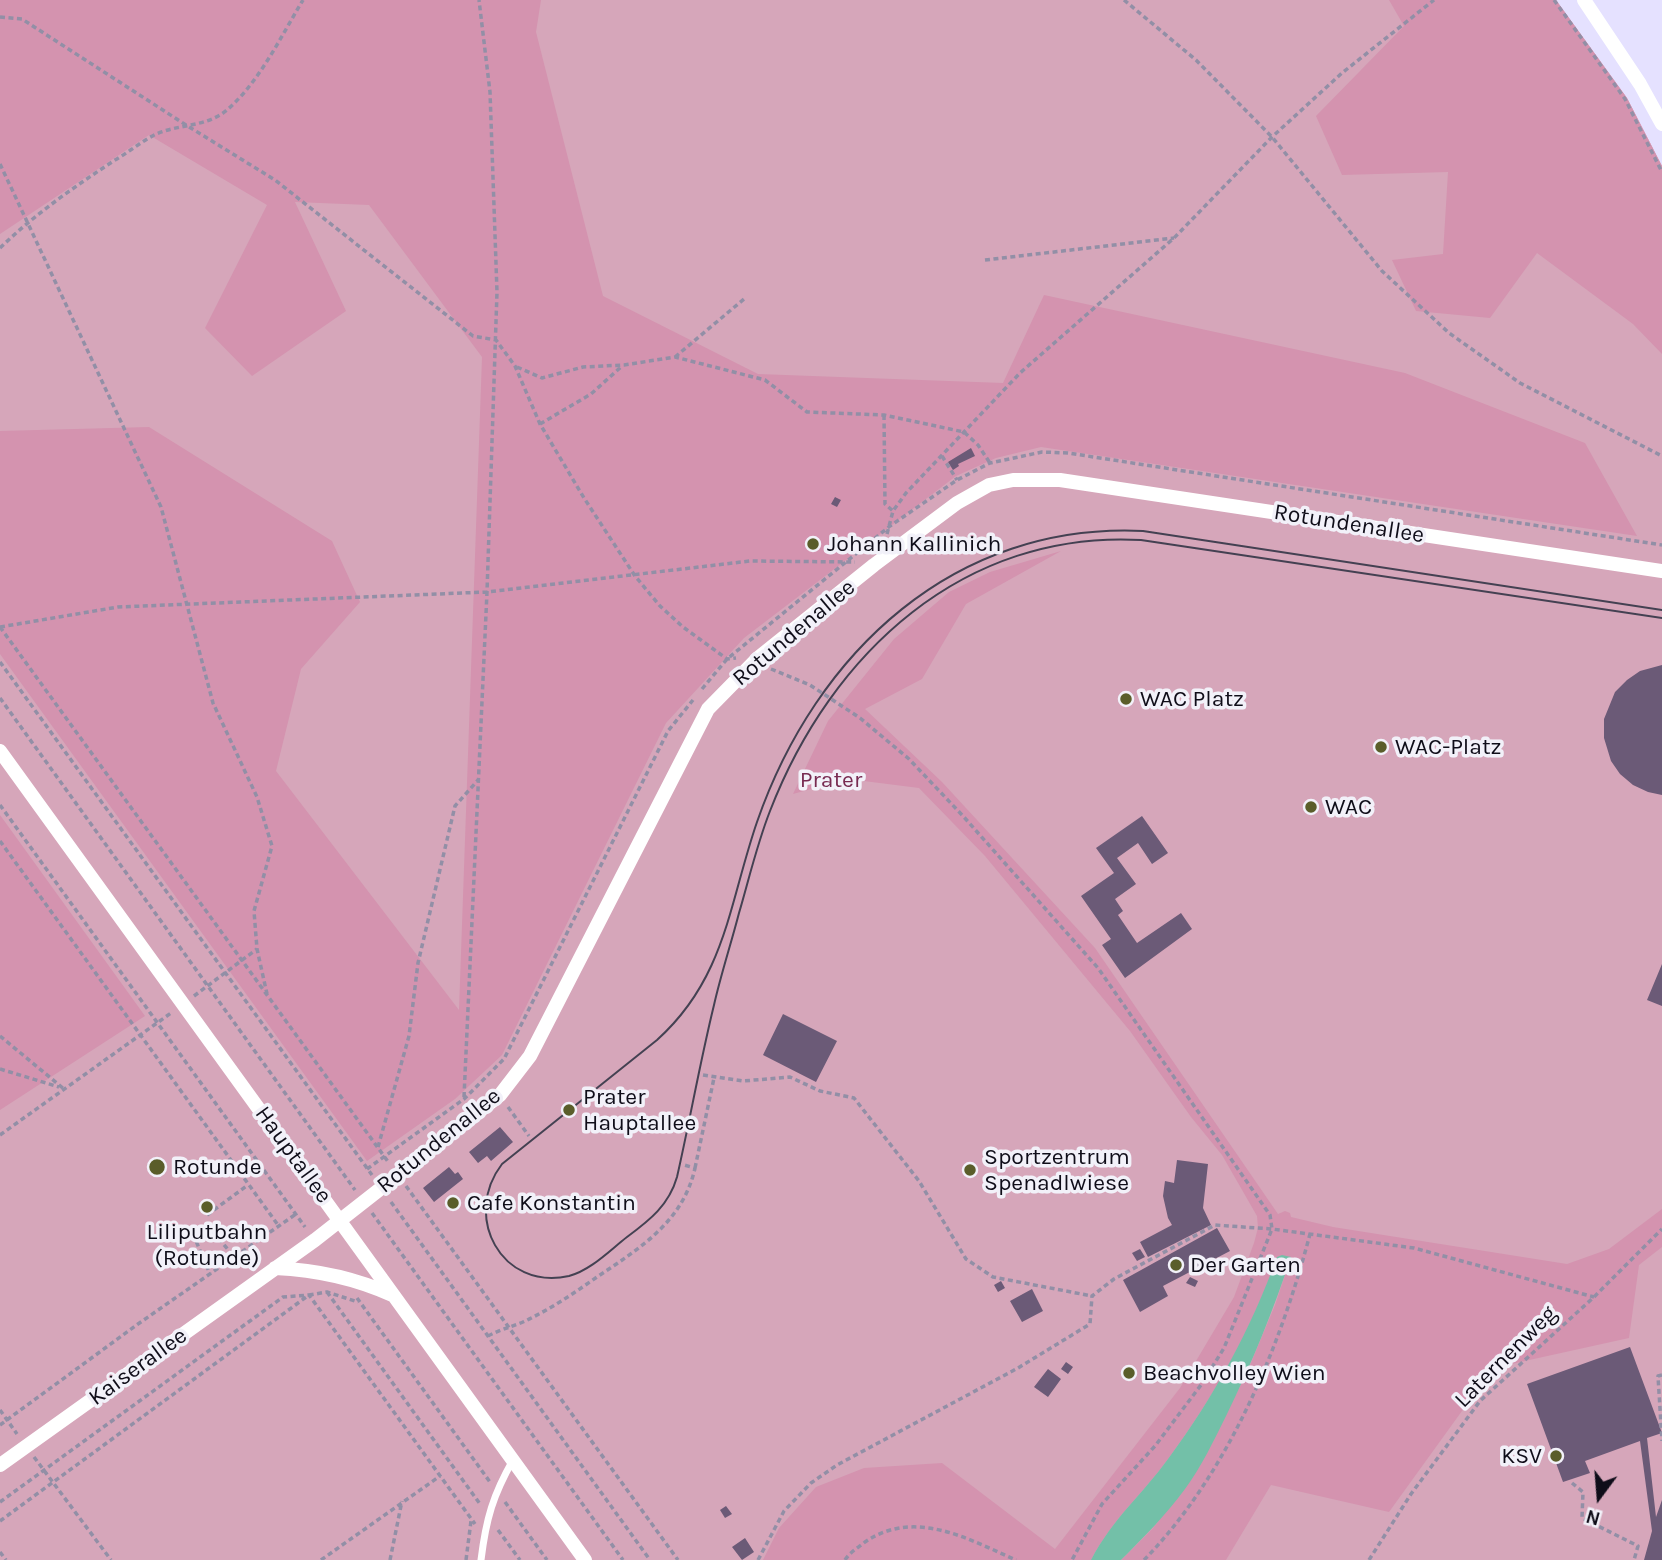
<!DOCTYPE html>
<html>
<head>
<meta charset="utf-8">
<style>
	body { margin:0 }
	#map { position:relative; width:1662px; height:1560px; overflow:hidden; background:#e5e1ff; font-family:Karla,sans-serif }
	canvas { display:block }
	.north { position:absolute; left:1564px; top:1462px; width:70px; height:70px; -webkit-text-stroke:5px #f2f1f9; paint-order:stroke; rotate:196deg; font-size:19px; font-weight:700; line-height:28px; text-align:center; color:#0f0d19 }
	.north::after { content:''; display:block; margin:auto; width:24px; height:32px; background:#0f0d19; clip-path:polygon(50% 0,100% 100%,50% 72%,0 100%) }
</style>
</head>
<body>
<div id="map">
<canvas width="1662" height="1560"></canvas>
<div class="north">N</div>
</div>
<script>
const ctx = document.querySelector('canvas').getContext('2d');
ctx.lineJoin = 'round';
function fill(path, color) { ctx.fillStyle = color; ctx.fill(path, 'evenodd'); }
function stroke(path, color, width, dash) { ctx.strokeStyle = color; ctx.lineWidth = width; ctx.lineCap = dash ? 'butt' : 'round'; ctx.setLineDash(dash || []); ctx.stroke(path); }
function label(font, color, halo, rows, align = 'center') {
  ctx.font = font + ' Karla,sans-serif'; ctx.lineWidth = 7; ctx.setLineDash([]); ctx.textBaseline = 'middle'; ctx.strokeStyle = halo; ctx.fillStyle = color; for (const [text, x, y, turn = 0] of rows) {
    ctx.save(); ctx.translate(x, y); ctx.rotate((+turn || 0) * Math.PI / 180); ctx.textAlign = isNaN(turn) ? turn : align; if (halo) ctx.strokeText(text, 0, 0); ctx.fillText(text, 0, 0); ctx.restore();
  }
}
fill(new Path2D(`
	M 0,0 L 1556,0 L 1627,98 L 1662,166 L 1662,1560 L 0,1560 Z`), '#d6a6ba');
fill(new Path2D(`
	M 0,0 L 541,0 L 536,32 L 603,296 L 758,374 L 1003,383 L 1044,295 L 1405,373 L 1585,443 L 1637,536 L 1041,447 L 996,458 L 956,476 L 744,638 L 666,723 L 502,1055 L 455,1099 L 367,1161 L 0,654 L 0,431 L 149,427 L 332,541 L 360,602 L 301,669 L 276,771 L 459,1010 L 482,357 L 369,205 L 295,202 L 346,311 L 252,376 L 205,328 L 267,205 L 149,135 L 0,234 Z
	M 1389,0 L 1556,0 L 1627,98 L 1662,166 L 1662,354 L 1633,324 L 1537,253 L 1490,318 L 1416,311 L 1392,260 L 1443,254 L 1448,172 L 1342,175 L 1316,116 L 1404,26 Z
	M 1061,551 L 966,604 L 922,679 L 865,709 L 942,782 L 1095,948 L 1278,1214 L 1285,1211 L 1290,1213 L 1291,1217 L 1333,1227 L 1567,1264 L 1609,1249 L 1662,1209 L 1662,1247 L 1639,1265 L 1629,1338 L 1493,1368 L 1389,1512 L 1271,1485 L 1226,1560 L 1121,1560 L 1153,1528 L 1186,1487 L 1245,1377 L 1275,1305 L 1291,1257 L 1277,1258 C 1251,1330 1214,1397 1168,1459 C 1142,1495 1113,1518 1091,1560 L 763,1560 L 779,1528 L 816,1487 L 864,1468 L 942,1463 L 1055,1549 L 1180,1388 L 1234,1297 L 1254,1243 L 1258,1228 L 1257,1216 L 1222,1155 L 1191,1117 L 1130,1031 L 985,856 L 919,788 L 848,779 L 793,794 L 828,721 L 894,639 L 949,592 L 990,572 Z
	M 0,815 L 145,1016 L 0,1110 Z`), '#d493af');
fill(new Path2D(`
	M 1282,1255 L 1291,1257 C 1273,1311 1252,1363 1227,1414 C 1214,1440 1202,1466 1185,1489 C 1166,1515 1144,1537 1121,1560 L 1091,1560 C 1113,1518 1142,1495 1168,1459 C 1214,1397 1251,1329 1277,1257 Z`), '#73c0a8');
fill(new Path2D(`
	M 971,448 L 975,456 L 958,464 L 959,466 L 953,470 L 948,462 Z
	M 835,497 L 841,500 L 837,507 L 831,504 Z
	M 1662,665 L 1662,795 L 1648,792 L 1633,785 L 1620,774 L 1611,761 L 1604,738 L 1604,719 L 1615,692 L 1627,680 L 1640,671 Z
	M 1142,816 L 1168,853 L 1152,864 L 1138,843 L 1117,858 L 1136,884 L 1115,899 L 1123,911 L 1118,915 L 1137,943 L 1181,913 L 1192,929 L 1125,978 L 1102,945 L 1111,939 L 1081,896 L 1114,873 L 1096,848 Z
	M 1662,964 L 1662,1006 L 1647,1000 Z
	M 783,1014 L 837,1041 L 816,1082 L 763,1055 Z
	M 500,1127 L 513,1142 L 491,1161 L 487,1156 L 478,1163 L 469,1152 Z
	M 1177,1160 L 1208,1164 L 1203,1208 L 1211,1225 L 1148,1257 L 1140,1242 L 1172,1225 L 1168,1218 L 1163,1196 L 1165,1181 L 1174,1183 Z
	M 449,1167 L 455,1174 L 458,1172 L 463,1179 L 434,1202 L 423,1188 Z
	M 208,1202 L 212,1208 L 205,1213 L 201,1207 Z
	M 1217,1228 L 1230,1251 L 1163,1286 L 1168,1296 L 1140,1312 L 1123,1280 Z
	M 1140,1249 L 1145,1257 L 1137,1261 L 1132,1253 Z
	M 1190,1277 L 1198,1281 L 1195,1287 L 1186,1283 Z
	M 1001,1281 L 1005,1288 L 998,1292 L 994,1285 Z
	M 1032,1289 L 1043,1311 L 1022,1322 L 1010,1301 Z
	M 1630,1347 L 1662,1433 L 1647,1438 L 1656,1517 L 1662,1500 L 1662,1560 L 1644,1560 L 1652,1531 L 1640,1441 L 1585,1461 L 1590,1473 L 1563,1482 L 1527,1384 Z
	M 1066,1362 L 1073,1367 L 1068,1374 L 1061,1369 Z
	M 1048,1369 L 1061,1379 L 1048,1397 L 1034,1387 Z
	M 726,1506 L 732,1514 L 725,1518 L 720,1510 Z
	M 745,1538 L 754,1552 L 742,1560 L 732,1547 Z`), '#6b5a77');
stroke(new Path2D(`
	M 1124,0 L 1196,60 L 1272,137 L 1382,271 L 1449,333 L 1520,383 L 1662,456
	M 1554,0 L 1625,99 L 1662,172
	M 0,17 L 22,19 L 186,125 L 275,180 L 473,336 L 496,340 L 515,366 L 540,424 L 584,498 L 635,576 L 660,606 L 683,627 L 727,659 L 736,658
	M 0,164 L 161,507 L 213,703 L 257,797 L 272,846 L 254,911 L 257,949 L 267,994
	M 0,248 C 35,214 74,187 115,160 C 129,152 142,141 156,134 C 179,124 207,127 227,110 C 260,81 280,38 303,0
	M 985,260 L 1174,238
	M 675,357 L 744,299
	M 517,367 L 542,378 L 583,367 L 624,365 L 675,357 L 765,380 L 807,412 L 884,415 L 964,432 L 978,445 L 990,463
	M 884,415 L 885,504 L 893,511
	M 540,424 L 591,394 L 622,366
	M 942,456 L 957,480
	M 887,534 L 893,511 L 906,493 L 1020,373 L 1174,238 L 1272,137 L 1342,73 L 1434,0
	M 0,627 L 118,607 L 487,592 L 750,561 L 855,562
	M 0,627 L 389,1163
	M 0,662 L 372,1175
	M 771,669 L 810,685 L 860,718 L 909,759 L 963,816 L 1098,968 L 1270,1215 L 1272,1229 L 1224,1348 L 1201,1385 L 1155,1446 L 1102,1504 L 1072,1560
	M 702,689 L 727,659 L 890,526 L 957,480 L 990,463 L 1042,452 L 1068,453 L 1662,545
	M 0,698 L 355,1190
	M 0,805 L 305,1227
	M 0,841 L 278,1225
	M 194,996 L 257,949
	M 0,1036 L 64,1089
	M 0,1069 L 59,1087
	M 703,1075 L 743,1081 L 790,1077 L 820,1091 L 854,1098 L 919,1181 L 966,1259 L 993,1277 L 1092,1296
	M 464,1097 L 487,592 L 497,292 L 490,92 L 479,0
	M 508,1107 L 529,1136
	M 0,1135 L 171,1013
	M 378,1147 L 409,1036 L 418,963 L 455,806 L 479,779
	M 695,1168 L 714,1078
	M 367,1169 L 464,1099 L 504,1059 L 668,731 L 693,700
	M 406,1186 L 678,1560
	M 391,1202 L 650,1560
	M 372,1213 L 623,1560
	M 207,1215 L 248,1185
	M 208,1225 L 234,1257
	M 193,1234 L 210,1274
	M 195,1239 L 211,1230
	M 327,1292 L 480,1504
	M 357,1298 L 490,1482
	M 488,1336 C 499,1330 511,1327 523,1322 C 549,1310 573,1294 597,1277 C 640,1248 683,1222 695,1168 L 684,1165
	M 1662,1375 L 1658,1376 L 1662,1441
	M 0,1410 L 17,1434
	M 0,1425 L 138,1324 L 296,1214
	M 34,1457 L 111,1560
	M 1572,1483 L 1583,1492 L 1582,1518 L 1638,1546 L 1634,1560
	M 0,1502 L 283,1297 L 309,1295 L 475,1524
	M 505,1502 L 547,1560
	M 0,1521 L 309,1295 L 327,1292 L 358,1302
	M 498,1530 L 520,1560
	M 0,1552 L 6,1560
	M 321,1560 L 440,1476
	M 390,1560 L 402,1501
	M 466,1560 L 471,1521
	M 758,1560 L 784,1511 L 811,1483 L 837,1465 L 1018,1368 L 1090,1324 L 1092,1296 L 1114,1279 L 1215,1225 L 1272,1229 L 1414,1248 L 1594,1297
	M 845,1560 C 850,1552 858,1548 865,1542 C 915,1508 968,1539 1016,1560
	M 1144,1560 C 1228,1474 1280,1348 1310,1234
	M 1369,1560 L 1411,1494 L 1480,1401 L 1594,1297 L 1662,1229`), '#928fa6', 3.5, [5, 3.5]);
stroke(new Path2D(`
	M 481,1560 C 486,1519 493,1495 513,1460`), '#fff', 7);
stroke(new Path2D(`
	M 1584,0 L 1640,84 L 1662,124
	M 0,751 L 585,1560
	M 275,1268 C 316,1270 355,1278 392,1295
	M 0,1465 L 315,1240 L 500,1095 L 530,1056 L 708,709 L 758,658 L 874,565 L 957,503 L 989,485 L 1013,480 L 1060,480 L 1662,571`), '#fff', 14);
stroke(new Path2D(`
	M 1662,610 L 1143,531 C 955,522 816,652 757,822 C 729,903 726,978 657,1040 L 502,1164 C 462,1216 501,1291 569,1276 C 591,1270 609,1251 627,1237 C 650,1220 669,1205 677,1177 C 690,1120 700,1062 714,1005 C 721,974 731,944 739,913 C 749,879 757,844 770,811 C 831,653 964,530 1141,540 L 1662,618`), '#444152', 2);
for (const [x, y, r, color] of [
	[813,544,7,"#5a5d2a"],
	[1126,699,7,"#5a5d2a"],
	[1381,747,7,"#5a5d2a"],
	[1311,807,7,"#5a5d2a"],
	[569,1110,7,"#5a5d2a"],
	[157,1167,9,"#5a5d2a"],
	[970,1170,7,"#5a5d2a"],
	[453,1203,7,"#5a5d2a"],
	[207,1207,7,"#5a5d2a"],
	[1176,1265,7,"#5a5d2a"],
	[1129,1373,7,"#5a5d2a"],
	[1556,1456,7,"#5a5d2a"]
]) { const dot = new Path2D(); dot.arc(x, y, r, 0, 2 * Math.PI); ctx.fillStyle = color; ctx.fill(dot); stroke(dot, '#f2f1f9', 2.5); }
label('23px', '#0f0d19', '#f2f1f9', [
	["Rotundenallee",1349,524,9],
	["Rotundenallee",794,633,-40],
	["Rotundenallee",439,1141,-39],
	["Hauptallee",293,1155,54],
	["Laternenweg",1506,1357,-45],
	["Kaiserallee",138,1367,-36]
]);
label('23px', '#0f0d19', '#f2f1f9', [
	["Johann Kallinich",827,544],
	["WAC Platz",1140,699],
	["WAC-Platz",1395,747],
	["WAC",1325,807],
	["Prater",583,1097],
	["Hauptallee",583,1123],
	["Sportzentrum",984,1157],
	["Spenadlwiese",984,1183],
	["Rotunde",173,1167],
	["Cafe Konstantin",467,1203],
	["Liliputbahn",207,1232,"center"],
	["(Rotunde)",207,1258,"center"],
	["Der Garten",1190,1265],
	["Beachvolley Wien",1143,1373],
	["KSV",1542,1456,"right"]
], 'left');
label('23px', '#782b52', '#f2f1f9', [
	["Prater",831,780]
]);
</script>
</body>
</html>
